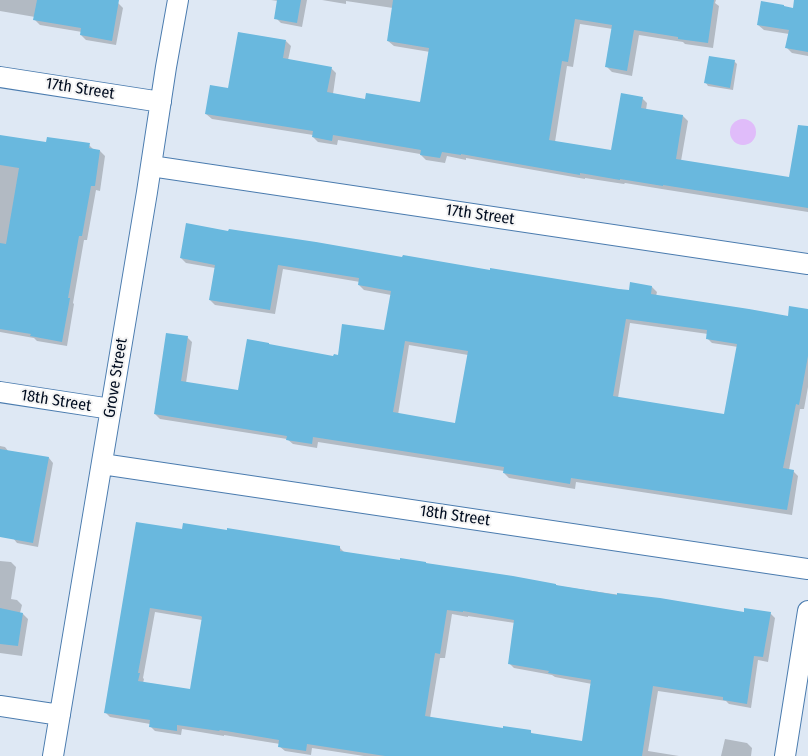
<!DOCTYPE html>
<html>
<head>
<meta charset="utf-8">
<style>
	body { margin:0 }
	canvas { display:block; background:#dee8f4 }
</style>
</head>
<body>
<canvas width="808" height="756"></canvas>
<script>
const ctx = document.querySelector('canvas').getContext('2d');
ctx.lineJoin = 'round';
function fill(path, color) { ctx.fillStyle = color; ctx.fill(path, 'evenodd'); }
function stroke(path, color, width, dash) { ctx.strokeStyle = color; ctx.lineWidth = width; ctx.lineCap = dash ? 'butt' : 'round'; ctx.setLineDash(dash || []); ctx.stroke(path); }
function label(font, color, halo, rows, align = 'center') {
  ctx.font = font + ' "Fira Sans Condensed",sans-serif'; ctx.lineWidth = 4; ctx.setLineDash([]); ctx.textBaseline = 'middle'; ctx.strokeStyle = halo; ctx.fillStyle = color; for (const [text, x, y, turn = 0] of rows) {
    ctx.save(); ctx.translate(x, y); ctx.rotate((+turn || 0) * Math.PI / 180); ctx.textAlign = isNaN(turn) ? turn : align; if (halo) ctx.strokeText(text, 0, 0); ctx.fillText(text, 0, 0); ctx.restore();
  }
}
fill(new Path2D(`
	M730 132a13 13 0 1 1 26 0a13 13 0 1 1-26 0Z`), '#e0bcfa');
fill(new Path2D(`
	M 0,0 L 115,0 L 123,8 L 116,45 L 86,40 L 81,35 L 82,32 L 40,25 L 35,20 L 35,17 L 0,11 Z
	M 271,0 L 307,0 L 302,27 L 281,23 L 276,18 L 278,1 Z
	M 322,0 L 716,0 L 715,3 L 719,6 L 713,48 L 685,44 L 683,42 L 639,35 L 632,76 L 612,72 L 607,67 L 613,29 L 580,24 L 573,67 L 567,66 L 555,142 L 612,152 L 642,98 L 647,103 L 646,110 L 683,116 L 688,121 L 681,161 L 790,179 L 808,128 L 808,212 L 668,190 L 625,183 L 624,184 L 585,178 L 585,179 L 466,158 L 466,160 L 447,156 L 445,163 L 426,160 L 420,154 L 338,140 L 337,145 L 318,142 L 313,137 L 313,135 L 212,119 L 206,114 L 229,89 L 286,41 L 291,46 L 288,60 L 331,68 L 336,73 L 333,94 L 366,100 L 421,104 L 430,52 L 394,46 L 388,41 L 393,8 L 346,1 L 346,4 Z
	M 808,11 L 808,56 L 792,53 L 787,48 L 789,34 L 764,30 L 758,25 Z
	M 734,61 L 737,64 L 733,90 L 708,86 L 706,83 Z
	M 0,136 L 47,143 L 89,145 L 94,150 L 100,151 L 105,156 L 100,191 L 96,190 L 87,240 L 84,240 L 73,303 L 74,304 L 67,346 L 37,341 L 34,338 L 0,332 Z
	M 181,258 L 403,258 L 630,291 L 652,287 L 657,292 L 656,296 L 789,318 L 808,311 L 808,387 L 804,409 L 800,409 L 789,470 L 793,471 L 798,476 L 792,515 L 576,482 L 575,489 L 509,478 L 504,473 L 504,471 L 318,442 L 317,448 L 293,444 L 287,439 L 160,419 L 155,414 L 187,337 L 192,342 L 186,383 L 239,392 L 334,357 L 385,331 L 391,295 L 364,290 L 359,285 L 360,282 L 283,269 L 275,314 L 215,305 L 210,300 L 215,268 L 186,263 ZM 630,323 L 708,334 L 707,338 L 712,343 L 738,347 L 726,416 L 618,398 ZM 409,345 L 468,355 L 456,424 L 398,415 Z
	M 0,446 L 5,447 L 9,452 L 49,458 L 53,463 L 38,547 L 17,543 L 13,538 L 0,488 Z
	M 183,531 L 340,548 L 345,553 L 556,585 L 558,586 L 745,613 L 770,613 L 775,618 L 768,662 L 758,660 L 751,708 L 729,704 L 726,701 L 658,691 L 648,751 L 679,756 L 364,756 L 312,748 L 311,755 L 285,751 L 279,746 L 280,744 L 224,735 L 224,736 L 182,729 L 181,735 L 155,731 L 150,726 L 150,724 L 110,717 L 105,712 ZM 155,612 L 202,620 L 191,691 L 143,683 L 144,679 L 143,678 ZM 452,614 L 468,617 L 468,616 L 515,623 L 509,663 L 514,668 L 552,675 L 555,677 L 592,684 L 583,743 L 533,734 L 530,732 L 504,730 L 430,718 L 440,658 L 445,658 Z
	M 0,561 L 11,562 L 16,567 L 11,599 L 17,600 L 22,605 L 20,613 L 23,614 L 28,619 L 22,656 L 0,653 Z
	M 725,739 L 747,743 L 752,748 L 751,756 L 721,756 Z`), '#0003');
fill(new Path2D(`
	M 37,0 L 119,0 L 112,41 L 80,35 L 81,28 L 33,20 Z
	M 277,0 L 301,0 L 297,23 L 274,19 Z
	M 393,0 L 714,0 L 708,43 L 678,39 L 678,37 L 634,30 L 627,71 L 605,67 L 612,25 L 575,19 L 568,62 L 562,61 L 549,140 L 611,150 L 621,93 L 643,97 L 641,108 L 683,115 L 676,159 L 789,177 L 798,125 L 808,126 L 808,208 L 663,185 L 663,186 L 620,179 L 620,180 L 580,173 L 580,175 L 461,154 L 461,155 L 442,152 L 440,158 L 420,155 L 421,150 L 333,135 L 332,141 L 312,137 L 313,131 L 205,114 L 210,85 L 228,88 L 238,32 L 286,40 L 283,58 L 332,67 L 327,92 L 365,99 L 366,93 L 420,102 L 429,48 L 387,41 Z
	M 794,0 L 808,0 L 808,52 L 785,48 L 789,30 L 757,25 L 761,1 L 784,5 L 784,6 L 793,8 Z
	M 709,56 L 735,60 L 730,88 L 704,83 Z
	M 0,135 L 46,142 L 47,137 L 90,143 L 89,148 L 100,150 L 95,186 L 91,186 L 82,236 L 79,236 L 68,298 L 70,298 L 62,342 L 30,336 L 31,334 L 0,329 L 0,243 L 6,244 L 19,168 L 0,165 Z
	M 186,223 L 228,231 L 229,229 L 316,242 L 402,257 L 403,255 L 490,270 L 490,268 L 619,289 L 629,290 L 630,282 L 652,286 L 651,294 L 749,309 L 788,316 L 789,306 L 808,309 L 808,356 L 799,405 L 796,404 L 783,468 L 794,470 L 787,510 L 571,478 L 570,484 L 503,473 L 504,467 L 313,437 L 312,444 L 286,440 L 287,436 L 154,414 L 166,333 L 188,336 L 181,381 L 238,390 L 247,339 L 269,343 L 269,344 L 333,356 L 334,354 L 338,355 L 342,324 L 384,330 L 391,291 L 358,285 L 359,278 L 278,265 L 270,310 L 209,300 L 215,265 L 180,258 ZM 626,319 L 707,330 L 706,339 L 737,344 L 724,414 L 613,396 ZM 405,341 L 468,351 L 455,423 L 393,412 Z
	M 0,449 L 49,457 L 33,543 L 0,537 Z
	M 136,522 L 182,529 L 183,523 L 227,530 L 227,528 L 340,546 L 340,551 L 400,560 L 400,558 L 426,562 L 426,563 L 513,576 L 556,584 L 556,585 L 617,595 L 617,593 L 660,598 L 744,612 L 744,608 L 771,612 L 763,657 L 754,656 L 747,704 L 723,700 L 723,697 L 653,686 L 642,756 L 385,756 L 307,744 L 306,751 L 278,747 L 279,740 L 220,730 L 219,731 L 177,725 L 177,731 L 149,727 L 150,720 L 104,713 ZM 150,608 L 201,616 L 202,617 L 190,689 L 138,681 L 140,673 L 138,673 ZM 447,610 L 463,612 L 463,611 L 514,620 L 508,664 L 549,671 L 548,673 L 591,680 L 582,741 L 531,733 L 531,730 L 503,726 L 503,728 L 425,716 L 435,653 L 440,654 Z
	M 0,608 L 23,613 L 18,646 L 0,644 Z`), '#69b8de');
const minor = new Path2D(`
	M 0,77 L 161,102
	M 151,166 L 808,264
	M 0,392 L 111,409
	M 102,464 L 808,569
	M 0,706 L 60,715
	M 53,756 L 147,192 L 166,67 L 178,0
	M 785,756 L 808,611`);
stroke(minor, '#4b7caf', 22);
stroke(minor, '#fff', 20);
label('16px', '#000c1f', '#f4f4f4', [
	["17th Street",80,89,9],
	["17th Street",480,215,8],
	["Grove Street",116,378,-81],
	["18th Street",56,401,9],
	["18th Street",455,516,8]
]);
</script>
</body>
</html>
